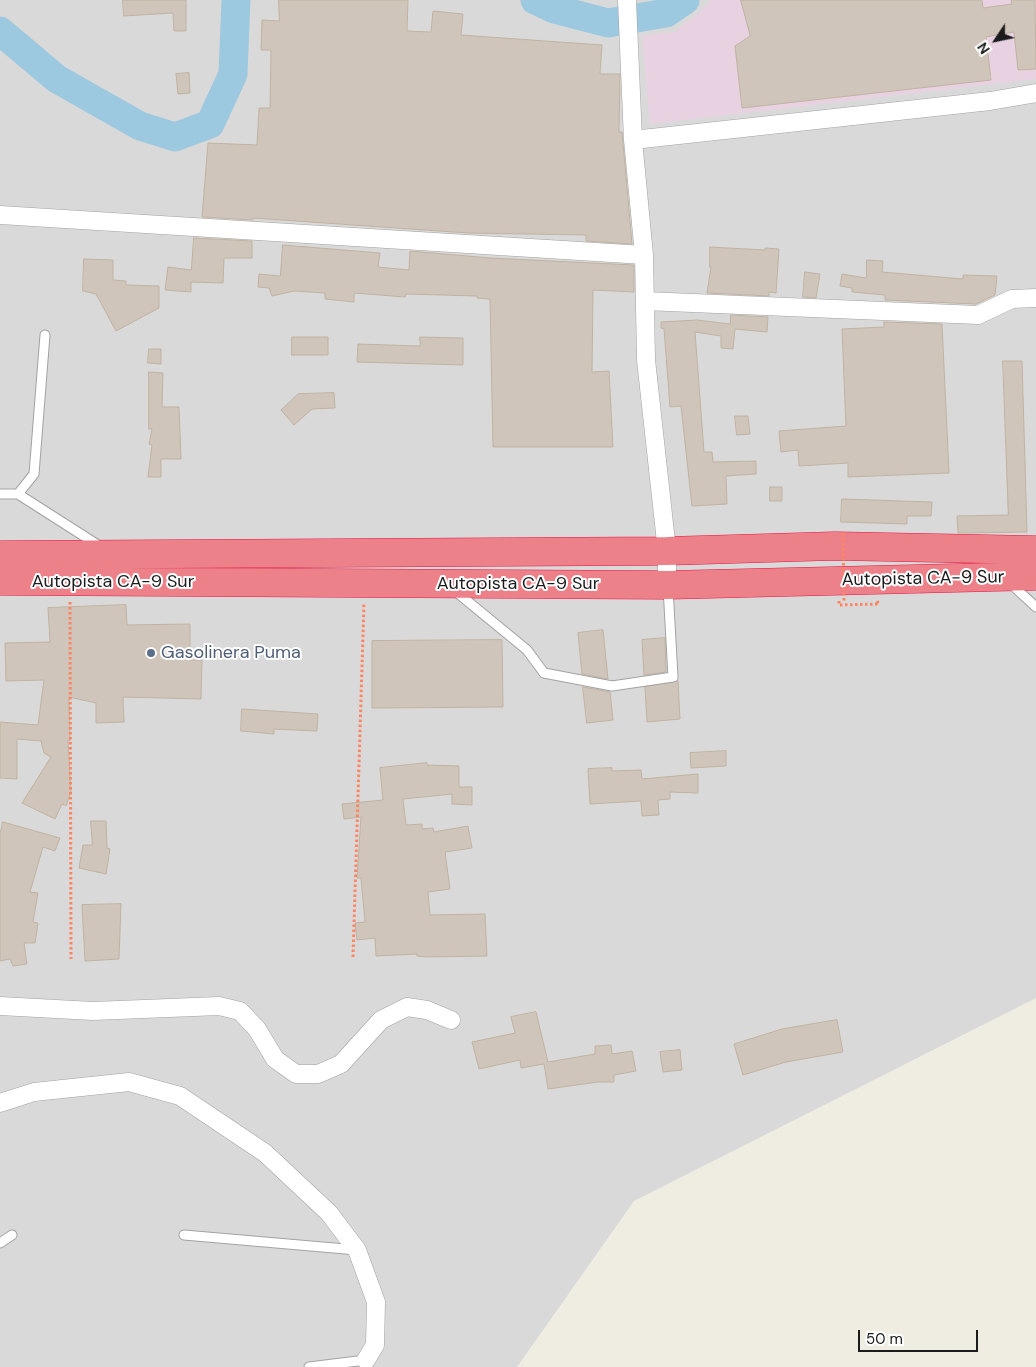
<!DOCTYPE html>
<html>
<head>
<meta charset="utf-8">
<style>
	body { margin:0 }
	#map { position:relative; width:1036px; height:1367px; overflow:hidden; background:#efece1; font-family:"DM Sans",sans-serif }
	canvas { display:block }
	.north { position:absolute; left:971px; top:15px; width:50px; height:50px; -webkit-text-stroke:4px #fff; paint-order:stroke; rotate:236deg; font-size:14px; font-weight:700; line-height:20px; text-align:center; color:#1c1c1c }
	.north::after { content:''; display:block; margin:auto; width:18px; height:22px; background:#1c1c1c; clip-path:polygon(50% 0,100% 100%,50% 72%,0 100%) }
	.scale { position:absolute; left:858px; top:1330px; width:120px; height:22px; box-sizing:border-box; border:2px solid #1c1c1c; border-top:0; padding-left:6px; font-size:15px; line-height:18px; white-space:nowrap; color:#1c1c1c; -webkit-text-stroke:4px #fff; paint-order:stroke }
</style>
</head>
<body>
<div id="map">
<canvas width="1036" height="1367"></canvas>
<div class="north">N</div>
<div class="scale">50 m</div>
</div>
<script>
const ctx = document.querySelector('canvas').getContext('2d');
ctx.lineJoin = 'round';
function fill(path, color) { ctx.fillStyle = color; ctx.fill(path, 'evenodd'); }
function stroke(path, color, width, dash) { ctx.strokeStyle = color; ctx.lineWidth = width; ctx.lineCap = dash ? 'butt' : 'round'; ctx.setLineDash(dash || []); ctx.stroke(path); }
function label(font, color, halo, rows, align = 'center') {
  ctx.font = font + ' "DM Sans",sans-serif'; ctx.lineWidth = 4; ctx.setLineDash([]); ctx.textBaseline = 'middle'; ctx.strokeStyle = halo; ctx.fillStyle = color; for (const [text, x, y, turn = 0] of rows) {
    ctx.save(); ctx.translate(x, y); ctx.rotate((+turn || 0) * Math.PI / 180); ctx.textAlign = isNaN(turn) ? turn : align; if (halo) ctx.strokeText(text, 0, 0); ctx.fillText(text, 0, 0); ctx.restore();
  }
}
fill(new Path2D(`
	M 0,0 L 1036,0 L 1036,998 L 634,1201 L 517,1367 L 0,1367 Z`), '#dad9d9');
fill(new Path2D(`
	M 711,0 L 1036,0 L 1036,79 L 650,124 L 642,36 L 674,32 L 698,14 Z`), '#e8d2e2');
stroke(new Path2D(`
	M 535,0 L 554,9 L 608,23 L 666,13 L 685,0
	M 0,31 L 57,79 L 140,126 L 175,137 L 210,124 L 233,74 L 236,0`), '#9dc9e0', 29);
const building = new Path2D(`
	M 123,0 L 186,0 L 186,31 L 174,31 L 173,13 L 124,16 Z
	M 279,0 L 408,0 L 407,31 L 431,32 L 433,11 L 463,14 L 461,35 L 602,45 L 600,74 L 620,74 L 619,132 L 622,132 L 632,244 L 586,241 L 586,235 L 468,233 L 253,218 L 253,220 L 202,217 L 208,143 L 257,145 L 259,108 L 270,108 L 271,50 L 261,50 L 262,20 L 279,21 Z
	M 741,0 L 982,0 L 983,8 L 1012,4 L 1011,0 L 1035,0 L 1036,69 L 1018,70 L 1014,32 L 986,37 L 991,80 L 742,108 L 735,46 L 750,36 Z
	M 189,73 L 190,93 L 178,94 L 176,74 Z
	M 194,238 L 252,241 L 252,258 L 224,258 L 223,283 L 191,282 L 191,292 L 165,290 L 168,267 L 191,270 Z
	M 283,245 L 380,253 L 378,267 L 409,270 L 410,251 L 490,258 L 634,265 L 634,292 L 593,290 L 592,372 L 609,371 L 613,447 L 493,447 L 490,299 L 477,298 L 477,296 L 406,294 L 405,297 L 354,293 L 354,302 L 325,299 L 325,293 L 294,291 L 272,296 L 269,288 L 258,287 L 259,274 L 280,276 Z
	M 710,247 L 765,250 L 765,248 L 779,249 L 776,293 L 769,292 L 769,296 L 707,293 L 711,267 L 710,267 Z
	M 84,259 L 113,260 L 113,280 L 126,281 L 126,285 L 159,286 L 159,308 L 116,331 L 96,294 L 83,291 Z
	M 867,260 L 883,261 L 882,272 L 963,279 L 963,275 L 997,276 L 995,295 L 976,304 L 885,300 L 885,295 L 852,292 L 852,288 L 840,286 L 842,274 L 866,278 Z
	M 805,272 L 820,274 L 816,298 L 803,297 Z
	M 731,315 L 768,317 L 767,332 L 735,329 L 733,349 L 721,348 L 721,336 L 695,332 L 704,452 L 712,452 L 713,462 L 756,461 L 756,474 L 726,476 L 727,504 L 692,506 L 681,406 L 670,407 L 664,329 L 661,328 L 661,322 L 697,320 L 730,324 Z
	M 884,322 L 942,324 L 949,473 L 848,477 L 848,463 L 799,466 L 798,450 L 781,452 L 779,431 L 846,426 L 842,329 L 884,327 Z
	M 292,337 L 328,337 L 328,355 L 292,355 Z
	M 420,337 L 463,338 L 463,365 L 357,362 L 358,344 L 420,346 Z
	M 149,349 L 161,349 L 161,364 L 148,363 Z
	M 1003,361 L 1022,361 L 1027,532 L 958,533 L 957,516 L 1008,515 Z
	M 149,372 L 163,373 L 162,407 L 179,407 L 181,459 L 161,459 L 161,477 L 148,477 L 152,445 L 149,444 L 152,429 L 149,429 Z
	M 334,393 L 335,408 L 312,409 L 294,425 L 281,410 L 298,394 Z
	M 735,416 L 748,416 L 750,434 L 737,435 Z
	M 770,487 L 782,487 L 782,501 L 770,501 Z
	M 842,499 L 932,502 L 931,516 L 907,516 L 907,524 L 841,522 Z
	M 126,605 L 127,625 L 190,624 L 190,660 L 202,660 L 201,699 L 123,697 L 124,722 L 96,723 L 96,703 L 69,697 L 70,741 L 68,740 L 71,792 L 66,806 L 62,804 L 55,819 L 22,803 L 51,757 L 44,753 L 41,741 L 17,739 L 17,779 L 0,778 L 0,722 L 38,725 L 44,680 L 6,681 L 5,643 L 50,642 L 48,608 Z
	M 603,630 L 608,679 L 582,674 L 578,633 Z
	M 665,638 L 666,672 L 644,675 L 642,640 Z
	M 502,640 L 503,707 L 372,708 L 372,641 Z
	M 678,681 L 680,719 L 647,722 L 645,687 Z
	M 583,687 L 610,692 L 613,720 L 587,723 Z
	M 242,709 L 318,714 L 317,731 L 274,729 L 274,734 L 241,731 Z
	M 726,751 L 726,766 L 691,768 L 690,753 Z
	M 427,763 L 427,765 L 459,766 L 459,787 L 472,787 L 472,805 L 452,804 L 452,794 L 403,799 L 406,825 L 422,824 L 422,829 L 433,828 L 434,832 L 468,826 L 472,848 L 445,852 L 450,889 L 428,892 L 430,915 L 485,914 L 487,956 L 427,957 L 417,956 L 417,954 L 376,956 L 375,938 L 357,940 L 355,923 L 365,922 L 361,878 L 357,878 L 361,817 L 344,819 L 342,804 L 383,800 L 380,768 Z
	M 612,768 L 612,771 L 641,770 L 642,779 L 698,774 L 698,793 L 670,792 L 670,799 L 658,800 L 659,815 L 642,816 L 641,801 L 590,804 L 588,769 Z
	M 91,821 L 106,821 L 107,848 L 110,849 L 106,874 L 79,868 L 83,845 L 92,845 Z
	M 3,822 L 60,838 L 55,851 L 43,847 L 30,892 L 38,893 L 33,922 L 38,923 L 35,943 L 24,943 L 27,964 L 13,966 L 10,959 L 0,961 L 0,834 Z
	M 121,904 L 119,959 L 85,961 L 82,905 Z
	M 536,1012 L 548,1062 L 595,1054 L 595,1046 L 611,1045 L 612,1054 L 632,1051 L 636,1071 L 614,1075 L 614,1082 L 598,1082 L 548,1089 L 544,1064 L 521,1068 L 520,1060 L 479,1069 L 472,1042 L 515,1033 L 511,1017 Z
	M 837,1020 L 843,1052 L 786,1062 L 743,1075 L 734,1044 L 782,1029 Z
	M 680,1050 L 682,1070 L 663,1072 L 660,1052 Z`);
fill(building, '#cfc5ba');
stroke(building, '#c1b3a2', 1);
const lane = new Path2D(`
	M 0,494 L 18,494 L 101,547
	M 18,494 L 34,474 L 45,335
	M 1010,583 L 1036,607
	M 454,590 L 527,650 L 544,673 L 612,686 L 673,677 L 668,587
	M 184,1235 L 357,1250
	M 0,1243 L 12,1235
	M 309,1367 L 366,1360`);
const street = new Path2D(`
	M 627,0 L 633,140 L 644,255 L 646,360 L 667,551 L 667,585
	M 633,140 L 990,101 L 1036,93
	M 0,215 L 644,255
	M 645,301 L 978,315 L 1012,299 L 1036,298
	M 0,1006 L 93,1011 L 219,1006 L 240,1011 L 257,1029 L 275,1059 L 296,1074 L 318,1074 L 341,1064 L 381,1020 L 407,1007 L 427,1010 L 451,1020
	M 0,1103 L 34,1092 L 129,1082 L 180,1096 L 265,1153 L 329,1213 L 357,1250 L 376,1302 L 375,1345 L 366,1360`);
const highway = new Path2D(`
	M 0,555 L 667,551 L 835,546 L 1036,550
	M 0,581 L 667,585 L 1036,576`);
stroke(lane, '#a3a3a3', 11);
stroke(street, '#a3a3a3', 19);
stroke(highway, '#e51544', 29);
stroke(new Path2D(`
	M 839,601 L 839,605 L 879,604 L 877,601
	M 70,602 L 71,959
	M 353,957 L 364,603`), '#ff8461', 3, [2.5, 2.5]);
stroke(lane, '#fff', 9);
stroke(street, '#fff', 18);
stroke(highway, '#ed8189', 28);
stroke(new Path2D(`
	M 843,533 L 844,602`), '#ff8461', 3, [2.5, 2.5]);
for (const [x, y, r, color] of [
	[151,653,5,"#5c6f8a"]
]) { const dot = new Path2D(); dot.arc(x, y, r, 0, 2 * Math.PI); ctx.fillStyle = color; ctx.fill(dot); stroke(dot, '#fff', 2); }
label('18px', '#1c1c1c', '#fff', [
	["Autopista CA-9 Sur",923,579,-1],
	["Autopista CA-9 Sur",113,582],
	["Autopista CA-9 Sur",518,584]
]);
label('18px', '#4e5e75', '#fff', [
	["Gasolinera Puma",161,653]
], 'left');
</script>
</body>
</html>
